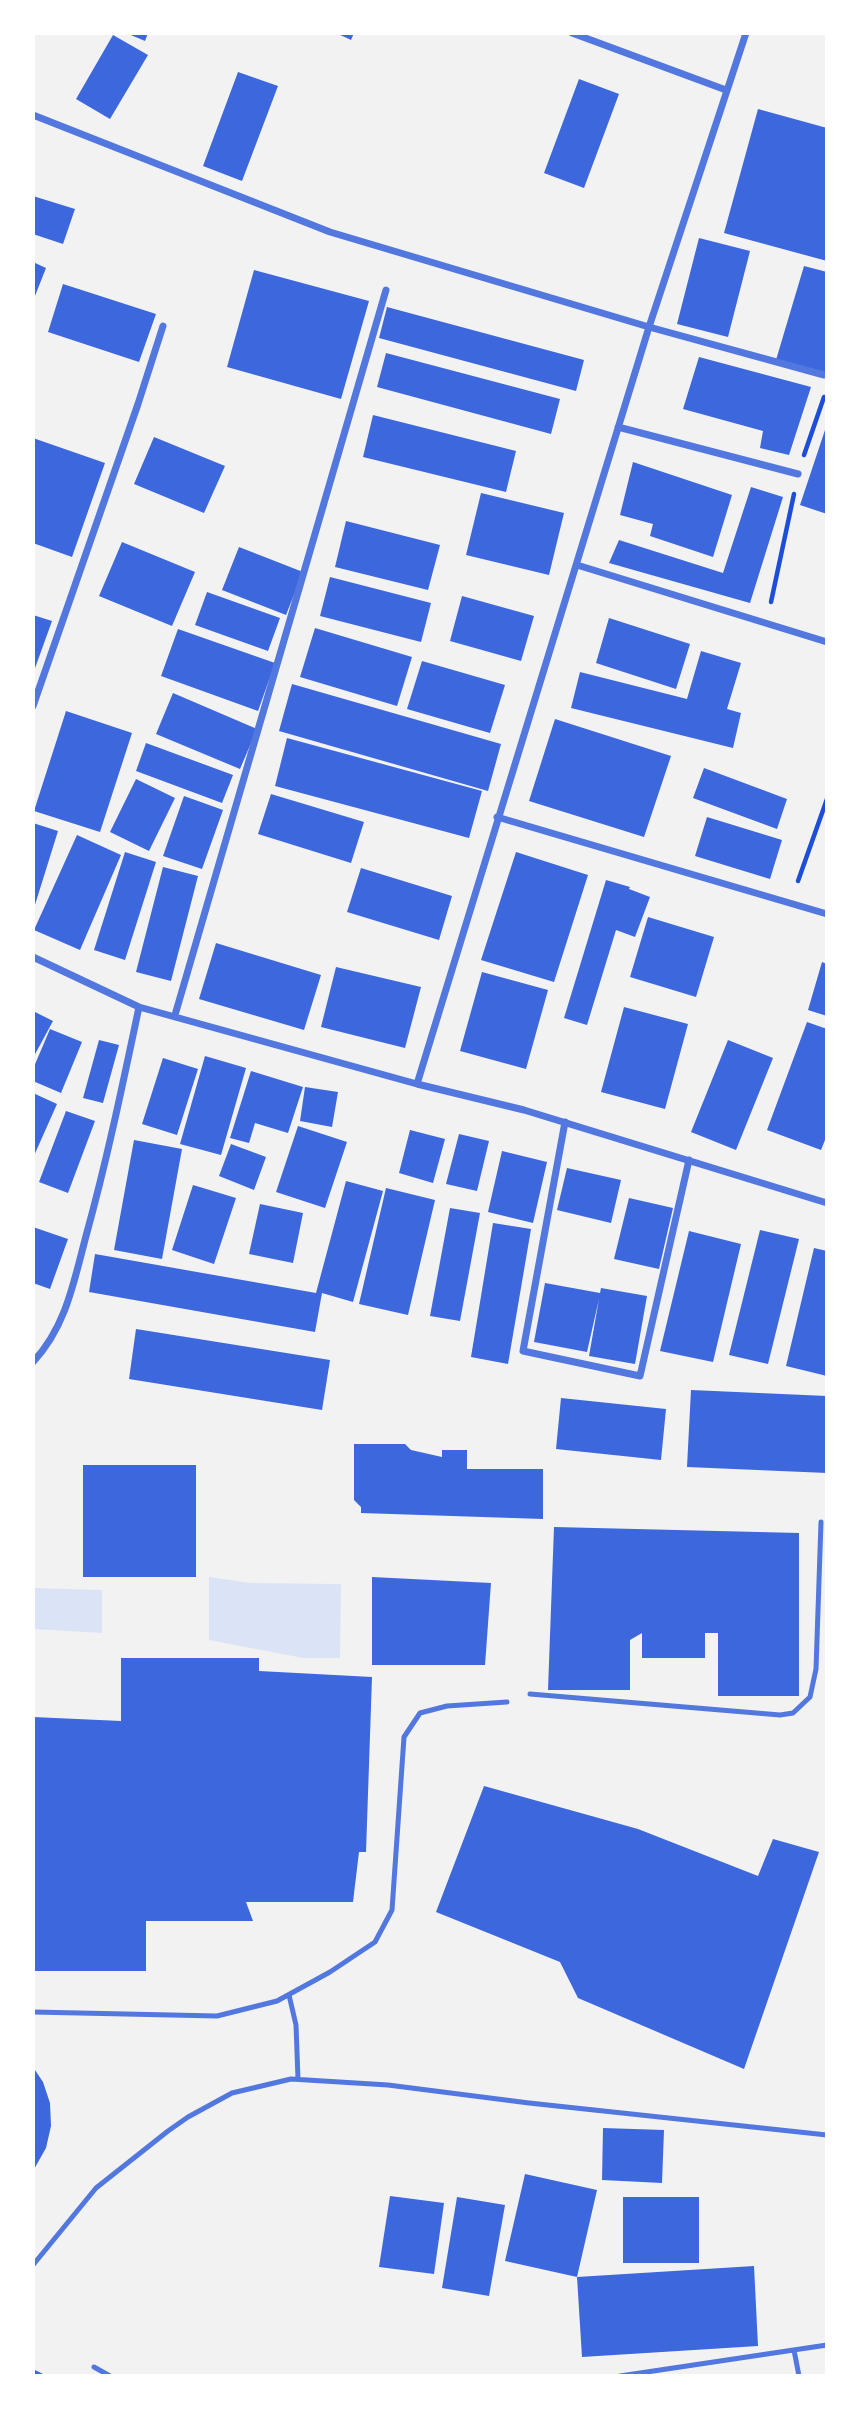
<!DOCTYPE html>
<html>
<head>
<meta charset="utf-8">
<style>
	body { margin:0 }
	#map { position:relative; width:860px; height:2409px; overflow:hidden; background:#f2f2f2; font-family:Arial,sans-serif }
	canvas { display:block }
	.frame { position:absolute; inset:0; border:35px solid #fff; pointer-events:none }
</style>
</head>
<body>
<div id="map">
<canvas width="860" height="2409"></canvas>
<div class="frame"></div>
</div>
<script>
const ctx = document.querySelector('canvas').getContext('2d');
ctx.lineJoin = 'round';
function fill(path, color) { ctx.fillStyle = color; ctx.fill(path, 'evenodd'); }
function stroke(path, color, width, dash) { ctx.strokeStyle = color; ctx.lineWidth = width; ctx.lineCap = dash ? 'butt' : 'round'; ctx.setLineDash(dash || []); ctx.stroke(path); }
fill(new Path2D(`
	M 209,1577 L 251,1583 L 341,1584 L 340,1658 L 303,1658 L 209,1640 Z
	M 33,1588 L 102,1590 L 102,1633 L 33,1629 Z`), '#dbe4f7');
fill(new Path2D(`
	M 126,33 L 148,33 L 145,41 Z
	M 336,33 L 354,33 L 351,40 Z
	M 113,35 L 148,55 L 110,119 L 76,99 Z
	M 238,72 L 278,86 L 242,181 L 203,166 Z
	M 579,79 L 619,94 L 584,188 L 544,173 Z
	M 758,109 L 827,128 L 827,261 L 724,233 Z
	M 33,196 L 75,209 L 63,244 L 33,234 Z
	M 699,238 L 750,251 L 728,337 L 677,324 Z
	M 33,262 L 46,268 L 33,301 Z
	M 804,266 L 827,272 L 827,375 L 776,360 Z
	M 254,270 L 369,301 L 341,399 L 227,367 Z
	M 63,284 L 156,314 L 139,362 L 48,332 Z
	M 387,307 L 584,360 L 576,391 L 379,338 Z
	M 386,353 L 560,399 L 551,434 L 377,387 Z
	M 699,357 L 811,387 L 789,455 L 760,448 L 763,431 L 683,409 Z
	M 373,415 L 516,451 L 506,492 L 363,457 Z
	M 826,427 L 827,427 L 827,514 L 800,505 Z
	M 154,437 L 225,466 L 204,513 L 134,484 Z
	M 33,438 L 105,463 L 72,557 L 33,543 Z
	M 633,462 L 732,495 L 713,557 L 650,536 L 653,524 L 620,515 Z
	M 751,487 L 783,497 L 750,603 L 609,563 L 619,540 L 723,573 Z
	M 481,493 L 564,513 L 549,575 L 466,555 Z
	M 346,521 L 440,545 L 428,590 L 335,567 Z
	M 122,542 L 195,572 L 172,626 L 99,596 Z
	M 239,547 L 303,572 L 286,615 L 222,590 Z
	M 330,577 L 431,603 L 421,642 L 320,616 Z
	M 207,592 L 280,618 L 268,651 L 195,625 Z
	M 462,596 L 534,616 L 521,661 L 450,641 Z
	M 33,615 L 52,621 L 34,671 L 33,671 Z
	M 609,618 L 690,644 L 676,689 L 596,663 Z
	M 315,628 L 412,657 L 397,706 L 300,677 Z
	M 178,629 L 275,663 L 258,711 L 161,676 Z
	M 701,651 L 741,663 L 727,709 L 741,713 L 733,748 L 571,708 L 580,672 L 687,699 Z
	M 422,661 L 505,685 L 490,733 L 407,709 Z
	M 292,684 L 501,744 L 488,791 L 279,731 Z
	M 173,693 L 257,729 L 240,769 L 156,734 Z
	M 66,711 L 132,733 L 100,832 L 34,811 Z
	M 555,719 L 671,756 L 644,837 L 529,801 Z
	M 287,738 L 482,791 L 469,838 L 275,786 Z
	M 146,743 L 233,775 L 222,803 L 136,771 Z
	M 704,768 L 787,799 L 777,829 L 693,798 Z
	M 136,779 L 175,798 L 149,851 L 110,832 Z
	M 271,794 L 364,822 L 351,863 L 258,834 Z
	M 184,796 L 223,810 L 202,869 L 163,856 Z
	M 707,817 L 782,840 L 770,879 L 695,856 Z
	M 33,823 L 58,831 L 34,908 L 33,908 Z
	M 77,835 L 121,855 L 80,950 L 34,930 Z
	M 125,852 L 156,862 L 125,960 L 94,950 Z
	M 516,852 L 588,875 L 554,982 L 481,960 Z
	M 163,867 L 198,876 L 171,981 L 136,972 Z
	M 361,868 L 452,896 L 439,940 L 347,912 Z
	M 606,880 L 630,887 L 629,889 L 650,897 L 635,937 L 616,930 L 587,1025 L 564,1018 Z
	M 648,917 L 714,937 L 696,997 L 630,977 Z
	M 216,943 L 321,975 L 304,1030 L 199,999 Z
	M 822,962 L 827,964 L 827,1016 L 808,1010 Z
	M 336,967 L 421,987 L 405,1048 L 321,1027 Z
	M 482,972 L 548,990 L 526,1069 L 460,1051 Z
	M 624,1007 L 688,1024 L 665,1109 L 601,1092 Z
	M 33,1011 L 53,1021 L 33,1058 Z
	M 807,1022 L 827,1029 L 827,1135 L 821,1150 L 767,1130 Z
	M 50,1029 L 82,1042 L 61,1093 L 33,1081 L 33,1069 Z
	M 99,1040 L 119,1045 L 103,1103 L 83,1098 Z
	M 728,1040 L 773,1058 L 736,1150 L 691,1132 Z
	M 205,1056 L 246,1068 L 221,1155 L 180,1144 Z
	M 163,1058 L 198,1069 L 177,1135 L 142,1124 Z
	M 251,1071 L 303,1087 L 288,1133 L 255,1123 L 249,1143 L 230,1138 Z
	M 305,1087 L 338,1092 L 332,1127 L 300,1121 Z
	M 33,1093 L 57,1104 L 33,1158 Z
	M 66,1111 L 95,1121 L 68,1193 L 39,1182 Z
	M 298,1126 L 347,1142 L 325,1208 L 276,1192 Z
	M 410,1130 L 445,1139 L 433,1183 L 399,1173 Z
	M 459,1134 L 489,1141 L 477,1191 L 446,1184 Z
	M 134,1140 L 182,1149 L 162,1259 L 114,1250 Z
	M 231,1144 L 266,1157 L 254,1190 L 219,1176 Z
	M 502,1151 L 547,1162 L 533,1223 L 488,1212 Z
	M 567,1168 L 621,1180 L 611,1223 L 557,1210 Z
	M 346,1181 L 383,1191 L 353,1302 L 322,1293 L 315,1332 L 89,1292 L 95,1254 L 316,1293 Z
	M 193,1185 L 236,1198 L 214,1264 L 172,1250 Z
	M 386,1188 L 435,1200 L 408,1315 L 359,1304 Z
	M 629,1198 L 673,1208 L 659,1269 L 614,1259 Z
	M 260,1204 L 303,1213 L 293,1263 L 249,1254 Z
	M 450,1208 L 480,1213 L 460,1321 L 430,1316 Z
	M 493,1223 L 531,1229 L 508,1364 L 471,1357 Z
	M 33,1227 L 68,1239 L 50,1289 L 33,1283 Z
	M 760,1230 L 799,1239 L 768,1364 L 729,1355 Z
	M 689,1231 L 741,1244 L 713,1362 L 660,1351 Z
	M 814,1248 L 827,1251 L 827,1376 L 786,1366 Z
	M 545,1283 L 600,1293 L 601,1288 L 647,1296 L 635,1364 L 589,1356 L 599,1299 L 587,1352 L 534,1342 Z
	M 136,1329 L 330,1360 L 322,1410 L 129,1379 Z
	M 691,1390 L 827,1396 L 827,1473 L 687,1467 Z
	M 561,1398 L 666,1409 L 661,1460 L 556,1449 Z
	M 354,1444 L 405,1444 L 411,1450 L 442,1457 L 442,1450 L 467,1450 L 467,1469 L 543,1469 L 543,1519 L 361,1513 L 361,1507 L 354,1500 Z
	M 83,1465 L 196,1465 L 196,1577 L 83,1577 Z
	M 554,1527 L 799,1533 L 799,1696 L 718,1696 L 718,1633 L 705,1633 L 705,1658 L 642,1658 L 642,1633 L 630,1640 L 630,1690 L 548,1690 Z
	M 372,1577 L 491,1583 L 485,1665 L 372,1665 Z
	M 121,1658 L 259,1658 L 259,1671 L 372,1677 L 366,1852 L 359,1852 L 353,1902 L 246,1902 L 253,1921 L 146,1921 L 146,1971 L 33,1971 L 33,1717 L 121,1721 Z
	M 484,1786 L 638,1829 L 758,1876 L 773,1839 L 819,1852 L 744,2069 L 578,1998 L 560,1962 L 436,1912 Z
	M 33,2067 L 43,2082 L 50,2103 L 51,2126 L 46,2148 L 33,2171 Z
	M 603,2128 L 664,2130 L 662,2183 L 602,2180 Z
	M 525,2174 L 597,2190 L 577,2277 L 505,2261 Z
	M 390,2196 L 444,2203 L 434,2274 L 379,2267 Z
	M 457,2197 L 505,2205 L 489,2296 L 442,2288 Z
	M 623,2197 L 699,2197 L 699,2263 L 623,2263 Z
	M 754,2266 L 758,2346 L 582,2357 L 577,2277 Z
	M 33,2369 L 47,2376 L 33,2376 Z`), '#3d67dc');
stroke(new Path2D(`
	M 804,455 L 824,397
	M 771,602 L 794,494
	M 798,881 L 827,799`), '#1d4ed8', 4.5);
stroke(new Path2D(`
	M 530,1694 L 780,1715 L 793,1713 L 810,1697 L 816,1669 L 821,1522
	M 289,1995 L 296,2025 L 298,2079
	M 33,2012 L 217,2016 L 277,2001 L 330,1972 L 375,1942 L 392,1910 L 404,1737 L 420,1713 L 447,1706 L 507,1702
	M 33,2265 L 96,2188 L 168,2131 L 188,2117 L 232,2093 L 291,2079 L 388,2085 L 529,2103 L 827,2135
	M 794,2350 L 799,2376
	M 94,2367 L 110,2376
	M 620,2376 L 827,2345`), '#5277de', 5);
stroke(new Path2D(`
	M 572,33 L 726,90
	M 33,115 L 330,232 L 649,327 L 824,375
	M 618,427 L 798,474
	M 577,565 L 827,642
	M 33,706 L 138,404 L 163,326
	M 497,817 L 827,914
	M 33,957 L 139,1007 L 417,1084 L 524,1110 L 827,1203
	M 175,1015 L 386,290
	M 417,1084 L 649,327 L 746,33
	M 565,1122 L 523,1351 L 640,1376 L 689,1160
	M 33,1362 C 66,1327 74,1281 86,1236 C 107,1160 123,1083 139,1007`), '#5277de', 7);
</script>
</body>
</html>
